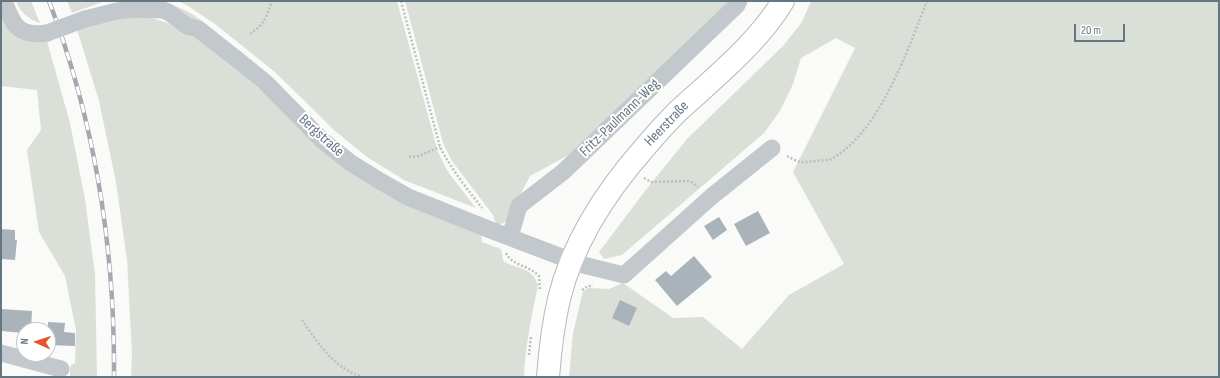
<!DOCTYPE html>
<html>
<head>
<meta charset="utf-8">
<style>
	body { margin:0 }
	#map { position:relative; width:1220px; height:378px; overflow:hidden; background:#fafaf8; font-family:"Sofia Sans Condensed",sans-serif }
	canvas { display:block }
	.frame { position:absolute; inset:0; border:2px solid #657683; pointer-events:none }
	.north { position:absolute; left:16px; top:322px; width:40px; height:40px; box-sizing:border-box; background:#fff; border:1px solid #c1c8cd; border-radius:50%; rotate:273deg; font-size:11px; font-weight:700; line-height:16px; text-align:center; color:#657683 }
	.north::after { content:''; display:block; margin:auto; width:14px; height:18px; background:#e4572e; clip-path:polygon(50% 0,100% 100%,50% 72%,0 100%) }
	.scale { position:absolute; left:1074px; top:24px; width:51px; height:18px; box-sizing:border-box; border:2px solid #657683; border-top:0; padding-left:5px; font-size:12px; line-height:14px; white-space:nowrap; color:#657683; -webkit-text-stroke:3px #fff; paint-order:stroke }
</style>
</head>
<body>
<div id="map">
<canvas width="1220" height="378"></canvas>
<div class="frame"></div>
<div class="north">N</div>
<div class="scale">20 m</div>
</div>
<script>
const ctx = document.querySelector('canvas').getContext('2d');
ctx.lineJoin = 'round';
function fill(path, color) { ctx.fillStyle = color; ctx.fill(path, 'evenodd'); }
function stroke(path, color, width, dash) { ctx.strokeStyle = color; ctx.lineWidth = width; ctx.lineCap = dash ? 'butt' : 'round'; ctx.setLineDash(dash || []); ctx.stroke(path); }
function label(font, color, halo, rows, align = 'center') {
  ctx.font = font + ' "Sofia Sans Condensed",sans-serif'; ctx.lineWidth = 4; ctx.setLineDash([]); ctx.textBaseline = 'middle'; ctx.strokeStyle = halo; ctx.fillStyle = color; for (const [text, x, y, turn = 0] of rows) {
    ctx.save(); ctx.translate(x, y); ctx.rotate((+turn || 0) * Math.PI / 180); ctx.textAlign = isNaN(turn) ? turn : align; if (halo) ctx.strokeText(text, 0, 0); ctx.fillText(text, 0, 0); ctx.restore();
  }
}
fill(new Path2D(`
	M 16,1 L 31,1 L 40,23 C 29,20 19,11 16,1 Z
	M 67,1 L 105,1 L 72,13 Z
	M 128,1 C 137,1 146,0 155,1 C 186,4 209,26 232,45 L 193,20 L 111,6 Z
	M 177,1 L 397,1 L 438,152 L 448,172 L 476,208 L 404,180 L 367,157 L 335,131 L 276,73 L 215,24 L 185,4 Z
	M 405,1 L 739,1 L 598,139 L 530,176 L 508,219 C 504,223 502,225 496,224 L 493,215 L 452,161 L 443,143 Z
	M 811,1 L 1219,1 L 1219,377 L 569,377 L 573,333 L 583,291 L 589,288 L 609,289 L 623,283 L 673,318 L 703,317 L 742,349 L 789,295 L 844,264 L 793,172 L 855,48 L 836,38 L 801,58 L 793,84 L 780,111 L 764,133 L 622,255 L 604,259 L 599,252 L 645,191 L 687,139 L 783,46 L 802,22 Z
	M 1,6 L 47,41 L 70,123 L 85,199 L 95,275 L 97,377 L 70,377 L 70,366 L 75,363 L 76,330 L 65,276 L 39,232 L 27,150 L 41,130 L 37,90 L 1,86 Z
	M 146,16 L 179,27 L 199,39 L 276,102 L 320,146 L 481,234 L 482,242 L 501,249 L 503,260 L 506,263 C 521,269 533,269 538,285 C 532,316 525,346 524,377 L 131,377 L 132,353 L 127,260 L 116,182 L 99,101 L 77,29 L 116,17 Z`), '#dadfd7');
fill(new Path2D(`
	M 758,211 L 770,233 L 746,246 L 734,224 Z
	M 719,217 L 727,230 L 713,240 L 704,226 Z
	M 1,229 L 15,230 L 15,240 L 17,240 L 15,260 L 1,259 Z
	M 694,256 L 712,277 L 677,306 L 655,280 L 666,271 L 671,276 Z
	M 620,300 L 637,308 L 629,326 L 612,318 Z
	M 1,309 L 32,311 L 31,330 L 24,330 L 24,333 L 1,331 Z
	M 48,322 L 65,323 L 64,332 L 75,333 L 75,346 L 48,345 Z`), '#aab3b9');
const major = new Path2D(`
	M 548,377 C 550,351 553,325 559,299 C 573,241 607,190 646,146 C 656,134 666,123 677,112 C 713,79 758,43 783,1`);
stroke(major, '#b5babe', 24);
stroke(new Path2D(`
	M 401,1 L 440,147 C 452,170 467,189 482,208
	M 250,34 C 265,24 266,17 272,1
	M 787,156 C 800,163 801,163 815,161 C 821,160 829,161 833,158 C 880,131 908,49 927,1
	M 409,157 L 419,156 L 440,147
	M 644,178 L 651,182 L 690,181 L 698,187
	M 506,253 C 512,266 529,265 539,276 L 540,290
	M 582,290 L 588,286 L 593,286
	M 302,320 C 318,343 334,369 363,377
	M 529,355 L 531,336`), '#bbbfc2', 2.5, [2, 2]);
stroke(new Path2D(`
	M 4,1 C 13,25 18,37 47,33
	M 85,19 L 117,11 L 135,9 L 163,10 L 168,12 L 187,26 L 198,29 L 239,61 L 265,82 L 323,141 L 351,163 L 380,181 L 408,197 L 488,229 L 564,258 L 571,262 L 624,275 L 711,197 L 772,148
	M 510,237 L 519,206 L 563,172 L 737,5 L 739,1
	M 1,353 L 61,369`), '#c3c8cc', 17);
stroke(major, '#fff', 22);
const rail = new Path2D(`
	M 49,1 C 95,122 115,248 114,377`);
stroke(rail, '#a2aab0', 4.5);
stroke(rail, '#fff', 3, [9]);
stroke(new Path2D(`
	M 47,33 L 85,19`), '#c3c8cc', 17);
label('15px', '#657683', '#fff', [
	["Fritz-Paulmann-Weg",620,118,-44],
	["Heerstraße",667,124,-46],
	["Bergstraße",321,136,42]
]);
</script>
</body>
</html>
